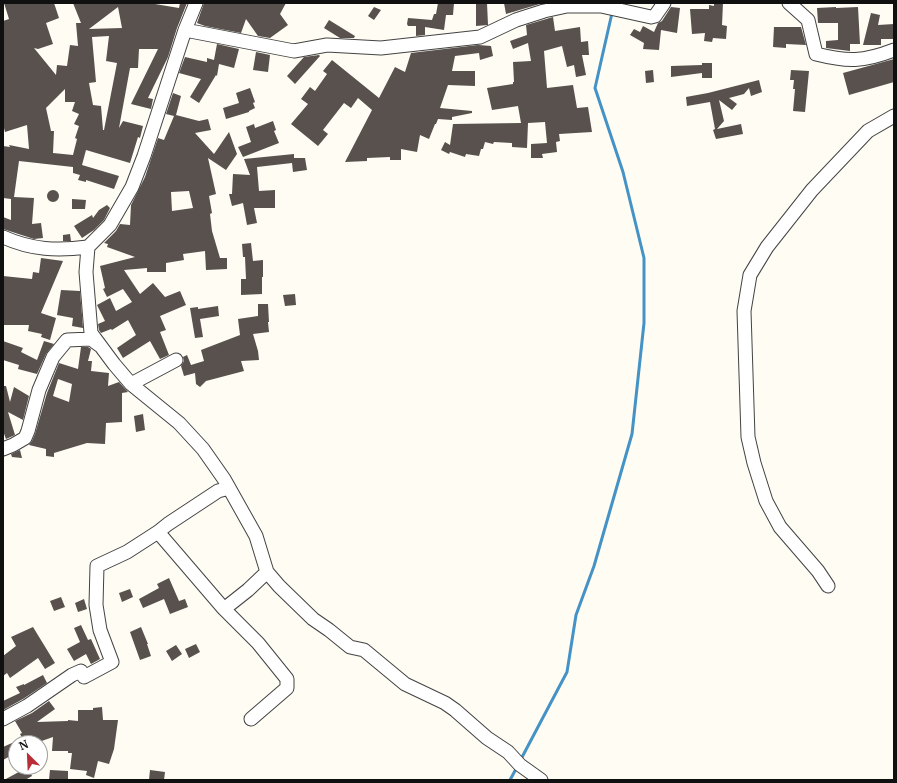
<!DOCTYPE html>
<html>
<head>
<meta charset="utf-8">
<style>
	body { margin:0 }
	#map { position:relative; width:897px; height:783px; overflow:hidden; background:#fefcf3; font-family:Merriweather,serif }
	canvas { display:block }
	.frame { position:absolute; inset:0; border:4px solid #101010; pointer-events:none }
	.north { position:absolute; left:8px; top:735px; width:40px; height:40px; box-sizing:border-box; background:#fff; border:1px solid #9f9f9f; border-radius:50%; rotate:336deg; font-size:11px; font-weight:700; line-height:16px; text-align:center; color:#101010 }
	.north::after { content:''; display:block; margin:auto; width:14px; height:18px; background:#b92e36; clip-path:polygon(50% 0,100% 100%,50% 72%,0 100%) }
</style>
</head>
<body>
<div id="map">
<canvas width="897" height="783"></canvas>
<div class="frame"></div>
<div class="north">N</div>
</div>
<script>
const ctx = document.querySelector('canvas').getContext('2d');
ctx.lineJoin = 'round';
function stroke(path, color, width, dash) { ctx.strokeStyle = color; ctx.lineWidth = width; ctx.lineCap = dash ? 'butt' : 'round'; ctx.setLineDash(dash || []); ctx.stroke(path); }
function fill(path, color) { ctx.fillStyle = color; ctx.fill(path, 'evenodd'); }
stroke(new Path2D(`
	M 520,761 L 567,672 L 576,615 L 594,566 L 632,434 L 644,323 L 644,258 L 623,172 L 595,88 L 612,13
	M 510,780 L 517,767`), '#4593c6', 3);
fill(new Path2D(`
	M 4,3 L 54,3 L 59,18 L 46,23 L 53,44 L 38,49 L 34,48 L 56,75 L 57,65 L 67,66 L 70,45 L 78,46 L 76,23 L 81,23 L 73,3 L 155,3 L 155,4 L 179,8 L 180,3 L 187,3 L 177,28 L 168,57 L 148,98 L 153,99 L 151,109 L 131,104 L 158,49 L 139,49 L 138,68 L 130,68 L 119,128 L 123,121 L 143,126 L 140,138 L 138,137 L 130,163 L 86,150 L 82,165 L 119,176 L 114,189 L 86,180 L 86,182 L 78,180 L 80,175 L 73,173 L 73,167 L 19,161 L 14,197 L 34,198 L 32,224 L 41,223 L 43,238 L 34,239 L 3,229 L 3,217 L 11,220 L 11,199 L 3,198 L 3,146 L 10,147 L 9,145 L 29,149 L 27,125 L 5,132 L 3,124 L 3,21 L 9,19 ZM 118,7 L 122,28 L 89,29 ZM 109,36 L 106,61 L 117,63 L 104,130 L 103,130 L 101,106 L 93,105 L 89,83 L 96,82 L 92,37 ZM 65,89 L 65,102 L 75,102 L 72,111 L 79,114 L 74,124 L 79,126 L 75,138 L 77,139 L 73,155 L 53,153 L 54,131 L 51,131 L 46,108 Z
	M 204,3 L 286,3 L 280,14 L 288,25 L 270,38 L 258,36 L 246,19 L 241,33 L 205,26 L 197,23 Z
	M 438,3 L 454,3 L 453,15 L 446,15 L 444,30 L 425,27 L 425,35 L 416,36 L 416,26 L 408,26 L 407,24 L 408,18 L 432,20 L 434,14 L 436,14 Z
	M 476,3 L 487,3 L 488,25 L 476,26 Z
	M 504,3 L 543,3 L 506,14 Z
	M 714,3 L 723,3 L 722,25 L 727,26 L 726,39 L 713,38 L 712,42 L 704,41 L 705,33 L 692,34 L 690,9 L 709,9 L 709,5 L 714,6 Z
	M 374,7 L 381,10 L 374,20 L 368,16 Z
	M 671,7 L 680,8 L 677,33 L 661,30 L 659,50 L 643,49 L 644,43 L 630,35 L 634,29 L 640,32 L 643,26 L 654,32 L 658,23 L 662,21 Z
	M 836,7 L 836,8 L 858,7 L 860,44 L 850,44 L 850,51 L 826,48 L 826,41 L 838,40 L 838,23 L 818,23 L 817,8 Z
	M 871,13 L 880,15 L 878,25 L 894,24 L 894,39 L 881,39 L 881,45 L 863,45 Z
	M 553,17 L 555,31 L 580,27 L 581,42 L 588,41 L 589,55 L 582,55 L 586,75 L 576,77 L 574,65 L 567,67 L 562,46 L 544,51 L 547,88 L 573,85 L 577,108 L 588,107 L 592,132 L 559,134 L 560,141 L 556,142 L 557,152 L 542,154 L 543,158 L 531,158 L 531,144 L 547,143 L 545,122 L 528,123 L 527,148 L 512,147 L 512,143 L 494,142 L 493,144 L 485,142 L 483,149 L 481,149 L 479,156 L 466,154 L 465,157 L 450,152 L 449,154 L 441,150 L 445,142 L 450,145 L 453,124 L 521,123 L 518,106 L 492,110 L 487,88 L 513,84 L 513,82 L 514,82 L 513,62 L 531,61 L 528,43 L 513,49 L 510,41 L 527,35 L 526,25 Z
	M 329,20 L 355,36 L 354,38 L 340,38 L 324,28 Z
	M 774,27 L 801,27 L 806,45 L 786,44 L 786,48 L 773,47 Z
	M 217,44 L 239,49 L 234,68 L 219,64 L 217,76 L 216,75 L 199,103 L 190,97 L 201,79 L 179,73 L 185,57 L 207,62 L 207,58 L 214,60 Z
	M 478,45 L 491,46 L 493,56 L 480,60 L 479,53 L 455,56 L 452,71 L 475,71 L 475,86 L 448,85 L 440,108 L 472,111 L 472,113 L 452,117 L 452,120 L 438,119 L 436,124 L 435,124 L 429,139 L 420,135 L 417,152 L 401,149 L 401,160 L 390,160 L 390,157 L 367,158 L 367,161 L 345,162 L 372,110 L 358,98 L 351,108 L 344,103 L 323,130 L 328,134 L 318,146 L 291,124 L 308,104 L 301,99 L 310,87 L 315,91 L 327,74 L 323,71 L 332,60 L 379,98 L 395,67 L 405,72 L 411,53 Z
	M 256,52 L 270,55 L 268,72 L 253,70 Z
	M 319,55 L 320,56 L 295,84 L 287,76 L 304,57 Z
	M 894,59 L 894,82 L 849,95 L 843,73 Z
	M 702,63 L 712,63 L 712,78 L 702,78 L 702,73 L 671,77 L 671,66 L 702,65 Z
	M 653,70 L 654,82 L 646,83 L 645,71 Z
	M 791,70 L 809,71 L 805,112 L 793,111 L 795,89 L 793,89 L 794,80 L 790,80 Z
	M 759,80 L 762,92 L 751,96 L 749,88 L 744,94 L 729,98 L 737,104 L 732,110 L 719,100 L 724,121 L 717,129 L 741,124 L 743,134 L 716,139 L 713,130 L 715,129 L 710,102 L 687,106 L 686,97 L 708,93 Z
	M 250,88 L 255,102 L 253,103 L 255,108 L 249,111 L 249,112 L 226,119 L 223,108 L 239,103 L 236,93 Z
	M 173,93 L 181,96 L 176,115 L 199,121 L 208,119 L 211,130 L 195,133 L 214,154 L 229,132 L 237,154 L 226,170 L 208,158 L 216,194 L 209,196 L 212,213 L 210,214 L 212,231 L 220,258 L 227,258 L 227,269 L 206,270 L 205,251 L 183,254 L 184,260 L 166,263 L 166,272 L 147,272 L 147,268 L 124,270 L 140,294 L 153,283 L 165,297 L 180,291 L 186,305 L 160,316 L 166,330 L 160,332 L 169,355 L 160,359 L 150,341 L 123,358 L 117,348 L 136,335 L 128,320 L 112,330 L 111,329 L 101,333 L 99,330 L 98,324 L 105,321 L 97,305 L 110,298 L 116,311 L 132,302 L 123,289 L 107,297 L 103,289 L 105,288 L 100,266 L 135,257 L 107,247 L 108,244 L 104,243 L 116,231 L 120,224 L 130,225 L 131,205 L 145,177 L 158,138 L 164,140 L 174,116 L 166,114 ZM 189,191 L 193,208 L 172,211 L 171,192 Z
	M 273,121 L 276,130 L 274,131 L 279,143 L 243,157 L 238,147 L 251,142 L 246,127 L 254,124 L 255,128 Z
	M 294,154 L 294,158 L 305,158 L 307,170 L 293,172 L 292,163 L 257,167 L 259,191 L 275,190 L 275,208 L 254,208 L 257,223 L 247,225 L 243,203 L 232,206 L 229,194 L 232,194 L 233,174 L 250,175 L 244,159 Z
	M47 196a6 6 0 1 1 12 0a6 6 0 1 1-12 0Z
	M 72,199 L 86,200 L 85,209 L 72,209 Z
	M 107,205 L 110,208 L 104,220 L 94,230 L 82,238 L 74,226 L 92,215 L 93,218 L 99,210 Z
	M 70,234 L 71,241 L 63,241 L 63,235 Z
	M 251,243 L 253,261 L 263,260 L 263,277 L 262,277 L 262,294 L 241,295 L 241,279 L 246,279 L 245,257 L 243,257 L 242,244 Z
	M 41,258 L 63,261 L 41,313 L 56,318 L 50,340 L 41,337 L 42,334 L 28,331 L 29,325 L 3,325 L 3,276 L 32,279 L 33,272 L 39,273 Z
	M 61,290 L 80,291 L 83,328 L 72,326 L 73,318 L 57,315 Z
	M 295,294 L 296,305 L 285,306 L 283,295 Z
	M 258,304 L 268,304 L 269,322 L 268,322 L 269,332 L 253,334 L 258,351 L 259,360 L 241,361 L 244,371 L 206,381 L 200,387 L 196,384 L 195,373 L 184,376 L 181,366 L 184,361 L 183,357 L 187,355 L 191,365 L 204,361 L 201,350 L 240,335 L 238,319 L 258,316 Z
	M 218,306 L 219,316 L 200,319 L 203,337 L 195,338 L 190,308 L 198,307 L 198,309 Z
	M 3,341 L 23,348 L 21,352 L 37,360 L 44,341 L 54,344 L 46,354 L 37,374 L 18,369 L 19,365 L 3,360 Z
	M 81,347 L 88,347 L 91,349 L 88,361 L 92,361 L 91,371 L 109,373 L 108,386 L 119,382 L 128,392 L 122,393 L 122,422 L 106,423 L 105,444 L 87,443 L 54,453 L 54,457 L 46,456 L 46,449 L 29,445 L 32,441 L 35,434 L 47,393 L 59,363 L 78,369 ZM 58,379 L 72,384 L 69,402 L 53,396 Z
	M 3,386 L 6,386 L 10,402 L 14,387 L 29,396 L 23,420 L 8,412 L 15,435 L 6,439 L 3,431 Z
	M 143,414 L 145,430 L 136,432 L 134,416 Z
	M 20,450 L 22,458 L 12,457 L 11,454 Z
	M 169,578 L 179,601 L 185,599 L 188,607 L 170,614 L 164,599 L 143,608 L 139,599 L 159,588 L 157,584 Z
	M 130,589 L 133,597 L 122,602 L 119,593 Z
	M 61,597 L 65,607 L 54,611 L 50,601 Z
	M 84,599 L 87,609 L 78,612 L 75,603 Z
	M 81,625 L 88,640 L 91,639 L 100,659 L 91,664 L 86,654 L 74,661 L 67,649 L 80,642 L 74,628 Z
	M 33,627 L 55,663 L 45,669 L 38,658 L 10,678 L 7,673 L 3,676 L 3,656 L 16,646 L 11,637 Z
	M 141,627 L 148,644 L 147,644 L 151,656 L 140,660 L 130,632 Z
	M 196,644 L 200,652 L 189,658 L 185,649 Z
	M 176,645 L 182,654 L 172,661 L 166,651 Z
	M 43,675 L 47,683 L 23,699 L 3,710 L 3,701 L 20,693 L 16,687 L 24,684 L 24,685 Z
	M 49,701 L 55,709 L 37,722 L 68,721 L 68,720 L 78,721 L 78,710 L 93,710 L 93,708 L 102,707 L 103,720 L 118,720 L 114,749 L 109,764 L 98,761 L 94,778 L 86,775 L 87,771 L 70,769 L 72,753 L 68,753 L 68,751 L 52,751 L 53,737 L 36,743 L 25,743 L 20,734 L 22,733 L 15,721 L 32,713 Z
	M 12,743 L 16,753 L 3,760 L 3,747 Z
	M 28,767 L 32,776 L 25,780 L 4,780 Z
	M 50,770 L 68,771 L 68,780 L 49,780 Z
	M 150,770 L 165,772 L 164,780 L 149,780 Z`), '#58514d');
const minor = new Path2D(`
	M 789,3 L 808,20 L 816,54 C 848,62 863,62 894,50
	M 185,30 L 294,51 L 327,45 L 381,48 L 480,37 L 516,20 L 544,11 L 567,6 L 601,6 L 651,17 L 655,16 L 664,3
	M 3,237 C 32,250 57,251 88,247 L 110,225 L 132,187 L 144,156 L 185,30 L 196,3
	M 88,247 L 86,272 L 91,333 L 114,364 L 131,384 L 179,423 L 203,449 L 224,479 L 256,536 L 267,572 L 279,586 L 313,619 L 329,630 L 350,647 L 364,650 L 405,684 L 445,703 L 455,710 L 487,738 L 508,752 L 520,765 L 541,780
	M 131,384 L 176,360
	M 3,449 L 13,445 L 25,438 L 28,431 L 39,390 L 53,357 L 67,340 L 91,339 L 99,345
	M 158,532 L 224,609 L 248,590 L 267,572
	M 828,586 L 818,571 L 780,527 L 766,501 L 754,463 L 748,437 L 744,311 L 750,275 L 767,247 L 812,190 L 868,131 L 894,116
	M 224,609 L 258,643 L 287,679 L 287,688 L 251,719
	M 3,719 L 27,706 L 72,675 L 81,671 L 84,677 L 112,662 L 100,630 L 96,605 L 97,566 L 127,552 L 158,532 L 168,524 L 218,491 L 229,488`);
stroke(minor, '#434343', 15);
stroke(minor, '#fff', 13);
</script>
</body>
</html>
